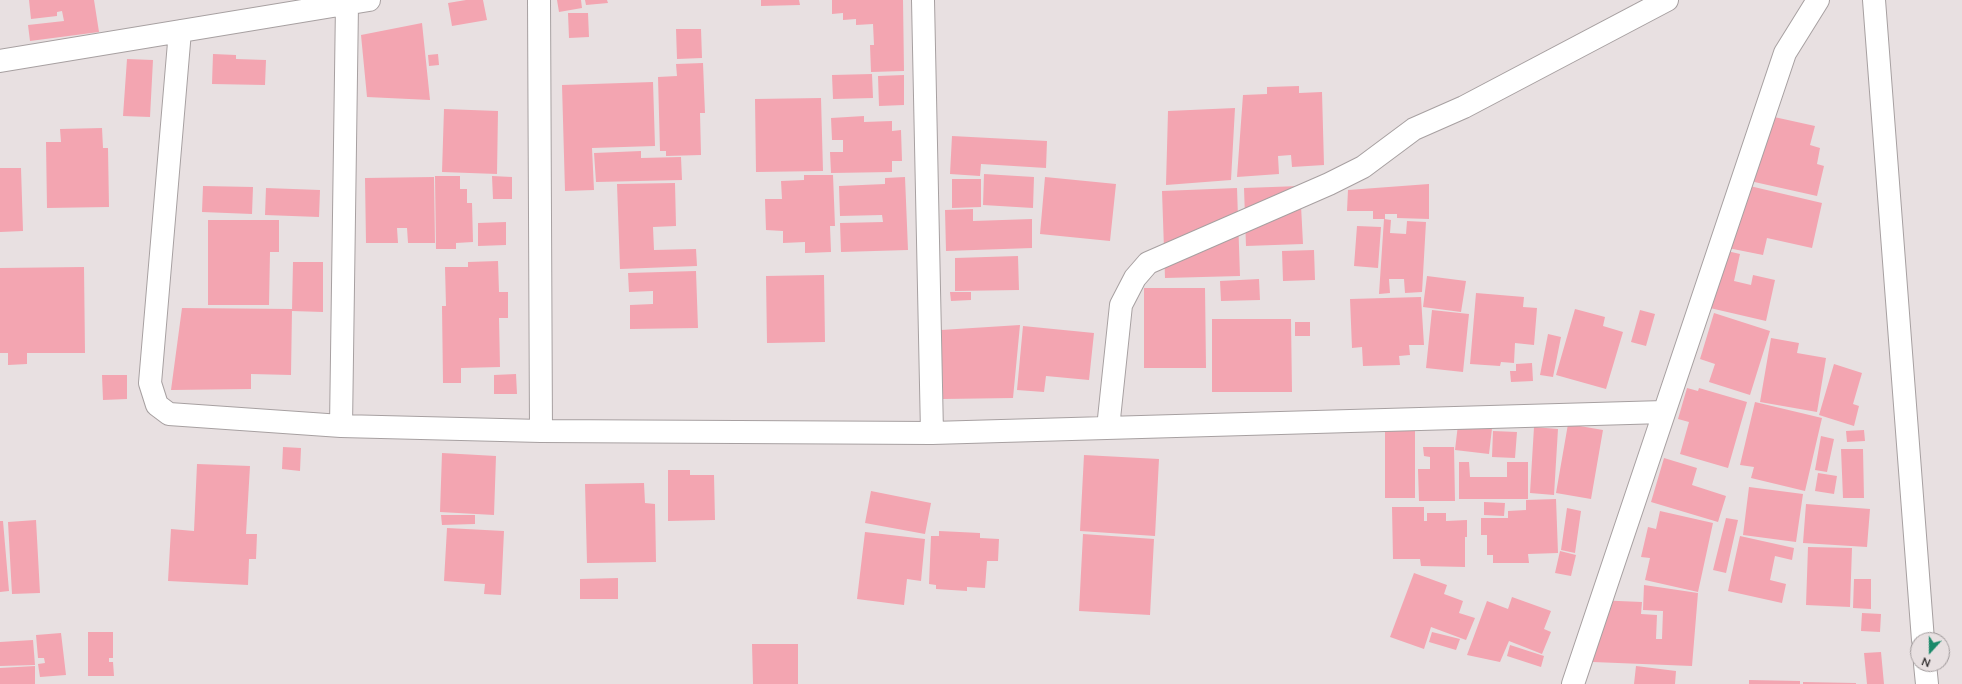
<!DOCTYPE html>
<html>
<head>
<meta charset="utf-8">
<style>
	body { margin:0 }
	#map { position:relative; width:1962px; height:684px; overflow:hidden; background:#e8e0e1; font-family:Lato,sans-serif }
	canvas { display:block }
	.north { position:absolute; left:1910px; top:632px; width:40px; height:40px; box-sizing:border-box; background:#e8e0e1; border:1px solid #9f999a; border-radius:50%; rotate:201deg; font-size:11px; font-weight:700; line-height:16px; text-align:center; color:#322f2f }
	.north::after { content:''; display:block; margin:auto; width:14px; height:18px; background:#198969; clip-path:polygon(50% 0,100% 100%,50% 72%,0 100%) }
</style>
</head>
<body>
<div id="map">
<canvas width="1962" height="684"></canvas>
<div class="north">N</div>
</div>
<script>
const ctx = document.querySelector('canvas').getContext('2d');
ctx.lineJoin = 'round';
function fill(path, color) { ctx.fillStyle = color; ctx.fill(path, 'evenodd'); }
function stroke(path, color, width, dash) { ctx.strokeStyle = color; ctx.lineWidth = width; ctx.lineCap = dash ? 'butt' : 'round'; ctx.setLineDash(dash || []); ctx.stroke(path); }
fill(new Path2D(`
	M 29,0 L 94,0 L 99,32 L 30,41 L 28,25 L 64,21 L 62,11 L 57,12 L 57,16 L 31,19 Z
	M 466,0 L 483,0 L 487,20 L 452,26 L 448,3 Z
	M 557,0 L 581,0 L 582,8 L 559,12 Z
	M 585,0 L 607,0 L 608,3 L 586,5 Z
	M 761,0 L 799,0 L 800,5 L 761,6 Z
	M 832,0 L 903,0 L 904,71 L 871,72 L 870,45 L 874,45 L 873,24 L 856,25 L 856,19 L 843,20 L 843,13 L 832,14 Z
	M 568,13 L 588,13 L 589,37 L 569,38 Z
	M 422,23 L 430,100 L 367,97 L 361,35 Z
	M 676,29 L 701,29 L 702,58 L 677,59 Z
	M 213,54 L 236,55 L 236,59 L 266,60 L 265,85 L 212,84 Z
	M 438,54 L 439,65 L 429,66 L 428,55 Z
	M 127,59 L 153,60 L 150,117 L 123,116 Z
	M 703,63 L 705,113 L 700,113 L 701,155 L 666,156 L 666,151 L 660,151 L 658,77 L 677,76 L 676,64 Z
	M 872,74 L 873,98 L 833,99 L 832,75 Z
	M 904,75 L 904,105 L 879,106 L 878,76 Z
	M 653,82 L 655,146 L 592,148 L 594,190 L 565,191 L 562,85 Z
	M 1299,86 L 1299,93 L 1322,92 L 1324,165 L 1292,167 L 1291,155 L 1278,156 L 1279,174 L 1237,177 L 1243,95 L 1267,94 L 1267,87 Z
	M 821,98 L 823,171 L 756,172 L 755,99 Z
	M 1235,108 L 1231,180 L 1166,185 L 1168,111 Z
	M 444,109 L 498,111 L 497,174 L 442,172 Z
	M 1756,113 L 1815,126 L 1810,145 L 1820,148 L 1817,164 L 1824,166 L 1817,196 L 1741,179 Z
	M 864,116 L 864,122 L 892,121 L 892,131 L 901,130 L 902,161 L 892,161 L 892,172 L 831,173 L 830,152 L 843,152 L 843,140 L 832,140 L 831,118 Z
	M 102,128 L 103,148 L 108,148 L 109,207 L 47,208 L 46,142 L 61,142 L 60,129 Z
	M 952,136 L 1047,141 L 1046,168 L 981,164 L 980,176 L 950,174 Z
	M 641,151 L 641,158 L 681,157 L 682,180 L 596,182 L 594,153 Z
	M 0,168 L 21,168 L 23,231 L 0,232 Z
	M 984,174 L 1034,177 L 1033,208 L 983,205 Z
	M 804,175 L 833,175 L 835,226 L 830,226 L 831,252 L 805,253 L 805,242 L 783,243 L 783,231 L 766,230 L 765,199 L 782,199 L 781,181 L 804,180 Z
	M 435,176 L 460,176 L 460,189 L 467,189 L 467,203 L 472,203 L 473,242 L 456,243 L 456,249 L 436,249 Z
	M 492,176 L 512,177 L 512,199 L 493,199 Z
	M 434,177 L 435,243 L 408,243 L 407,228 L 397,228 L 398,243 L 366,243 L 365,178 Z
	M 905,177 L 908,250 L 841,252 L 840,223 L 883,222 L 882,215 L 840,216 L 839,186 L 885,184 L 885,178 Z
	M 1045,177 L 1116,184 L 1110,241 L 1040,234 Z
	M 952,179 L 981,179 L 981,207 L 952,208 Z
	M 675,183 L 676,226 L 653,227 L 654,250 L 696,249 L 697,266 L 620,269 L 617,184 Z
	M 1737,183 L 1822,203 L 1812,248 L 1767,238 L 1763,255 L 1723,247 Z
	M 1429,184 L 1429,219 L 1397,218 L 1397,214 L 1385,214 L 1385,219 L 1373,219 L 1373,211 L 1347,211 L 1348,190 Z
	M 203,186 L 253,187 L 252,214 L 202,212 Z
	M 1300,186 L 1303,244 L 1246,246 L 1244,188 Z
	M 266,188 L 320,190 L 319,217 L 265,215 Z
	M 1237,188 L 1240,276 L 1165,278 L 1162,191 Z
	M 973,209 L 973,221 L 1032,219 L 1032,248 L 946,251 L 945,210 Z
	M 1384,219 L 1391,220 L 1390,233 L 1406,234 L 1407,221 L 1426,222 L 1422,292 L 1405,293 L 1404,279 L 1389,279 L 1390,293 L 1379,294 Z
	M 208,220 L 279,220 L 279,252 L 270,252 L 269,305 L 208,305 Z
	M 506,222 L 506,245 L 478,246 L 478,223 Z
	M 1357,226 L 1381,227 L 1378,268 L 1354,266 Z
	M 1314,250 L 1315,280 L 1283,281 L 1282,251 Z
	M 1723,250 L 1740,254 L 1734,281 L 1751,285 L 1753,275 L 1775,280 L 1766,321 L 1710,308 Z
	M 1018,256 L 1019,290 L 955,291 L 955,258 Z
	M 498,261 L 499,292 L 508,292 L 508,318 L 499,318 L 500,367 L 461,368 L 461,383 L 443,383 L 442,306 L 446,306 L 445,267 L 468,267 L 468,262 Z
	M 293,262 L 323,262 L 323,312 L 292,311 Z
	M 84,267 L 85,353 L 27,353 L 27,364 L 8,365 L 8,353 L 0,353 L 0,268 Z
	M 696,271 L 698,328 L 630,329 L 630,305 L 653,304 L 653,291 L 629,292 L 628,273 Z
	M 824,275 L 825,342 L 767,343 L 766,276 Z
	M 1427,276 L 1466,281 L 1461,312 L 1423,307 Z
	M 1259,279 L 1260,300 L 1221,301 L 1220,281 Z
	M 1144,288 L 1205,288 L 1206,368 L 1144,368 Z
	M 950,292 L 971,292 L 971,300 L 951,301 Z
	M 1476,293 L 1524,297 L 1523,307 L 1537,308 L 1534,345 L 1515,343 L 1514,363 L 1501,362 L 1500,366 L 1470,364 Z
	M 1421,297 L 1424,345 L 1409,345 L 1410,355 L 1399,356 L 1400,365 L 1363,366 L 1362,347 L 1352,348 L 1350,299 Z
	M 182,308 L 292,309 L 291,375 L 251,374 L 251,389 L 171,390 Z
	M 1575,309 L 1605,317 L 1603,326 L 1623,332 L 1606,389 L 1556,375 Z
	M 1432,310 L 1469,314 L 1463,372 L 1426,368 Z
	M 1640,310 L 1655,314 L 1646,346 L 1631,342 Z
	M 1714,313 L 1770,331 L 1750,395 L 1709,382 L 1715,364 L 1700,359 Z
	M 1212,319 L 1291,319 L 1292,392 L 1212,392 Z
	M 1295,322 L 1310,322 L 1310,336 L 1295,336 Z
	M 1020,325 L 1013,398 L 943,399 L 941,330 Z
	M 1023,326 L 1094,333 L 1089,380 L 1046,376 L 1044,392 L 1017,390 Z
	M 1548,334 L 1561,337 L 1553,377 L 1540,375 Z
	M 1771,338 L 1799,343 L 1797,353 L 1826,358 L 1817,412 L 1760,402 Z
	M 1532,363 L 1533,381 L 1511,382 L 1510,371 L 1516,371 L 1516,364 Z
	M 1834,364 L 1862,373 L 1853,404 L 1859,406 L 1854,426 L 1819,415 Z
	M 516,374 L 517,394 L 494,394 L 494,375 Z
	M 102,375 L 127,375 L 127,399 L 103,400 Z
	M 1687,388 L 1698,391 L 1699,388 L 1747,402 L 1728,468 L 1680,454 L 1689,422 L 1678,419 Z
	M 1755,402 L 1822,418 L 1805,491 L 1751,478 L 1754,467 L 1740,465 Z
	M 1459,416 L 1493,420 L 1489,454 L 1455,450 Z
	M 1568,424 L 1603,430 L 1591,499 L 1556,493 Z
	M 1534,427 L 1558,429 L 1554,495 L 1530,493 Z
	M 1864,430 L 1865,441 L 1847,442 L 1846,431 Z
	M 1385,431 L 1415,431 L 1415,498 L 1385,498 Z
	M 1493,431 L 1517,432 L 1515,458 L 1492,457 Z
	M 1821,436 L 1834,439 L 1827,472 L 1815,470 Z
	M 283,447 L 301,448 L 300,471 L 282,469 Z
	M 1423,447 L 1454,447 L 1455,501 L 1419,501 L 1418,469 L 1430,469 L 1430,457 L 1424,456 Z
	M 1841,449 L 1863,449 L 1864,498 L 1843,498 Z
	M 442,453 L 496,456 L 494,515 L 440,512 Z
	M 1084,455 L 1159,459 L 1155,536 L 1080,531 Z
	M 1664,458 L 1697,468 L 1692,485 L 1726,496 L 1718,522 L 1651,502 Z
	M 1459,462 L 1469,462 L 1470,477 L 1507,477 L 1507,462 L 1528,462 L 1528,499 L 1459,499 Z
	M 197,464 L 250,466 L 246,534 L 257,534 L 256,559 L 249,559 L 248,585 L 168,581 L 171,529 L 194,531 Z
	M 668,470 L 690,470 L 690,475 L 714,475 L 715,520 L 668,521 Z
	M 1818,473 L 1837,476 L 1834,494 L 1815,491 Z
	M 644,483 L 645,503 L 655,504 L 656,562 L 587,563 L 585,484 Z
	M 1749,487 L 1803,494 L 1796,542 L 1743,535 Z
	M 871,491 L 931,503 L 925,534 L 865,523 Z
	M 1556,499 L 1558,553 L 1528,554 L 1529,563 L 1493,563 L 1493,555 L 1487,555 L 1487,535 L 1481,535 L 1481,518 L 1508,518 L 1508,511 L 1526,510 L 1526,500 Z
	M 1484,502 L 1505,503 L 1504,516 L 1484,515 Z
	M 1806,504 L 1870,509 L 1867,547 L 1803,543 Z
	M 1392,507 L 1424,507 L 1424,521 L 1427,521 L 1427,513 L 1446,513 L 1446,521 L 1467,520 L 1467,537 L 1465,537 L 1465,567 L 1421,566 L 1420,559 L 1393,559 Z
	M 1567,508 L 1581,511 L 1575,553 L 1561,550 Z
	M 1660,511 L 1713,523 L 1698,592 L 1645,580 L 1650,558 L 1641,557 L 1648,527 L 1656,529 Z
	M 441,515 L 475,515 L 475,524 L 442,525 Z
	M 1726,518 L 1738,520 L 1726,573 L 1713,570 Z
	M 36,520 L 40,593 L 12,594 L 8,522 Z
	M 0,521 L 3,521 L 9,591 L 0,592 Z
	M 447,528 L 504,531 L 501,595 L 484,594 L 485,584 L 444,581 Z
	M 939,531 L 980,533 L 980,538 L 999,539 L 998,561 L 987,561 L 985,588 L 967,587 L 967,591 L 936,589 L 936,585 L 929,584 L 931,536 L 939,536 Z
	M 865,532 L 925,539 L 921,581 L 907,579 L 904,605 L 857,599 Z
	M 1083,534 L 1154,539 L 1150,615 L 1079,611 Z
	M 1740,536 L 1794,548 L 1792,560 L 1775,556 L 1770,580 L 1786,584 L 1782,603 L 1728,591 Z
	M 1808,547 L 1852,548 L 1850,607 L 1806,605 Z
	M 1560,551 L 1576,555 L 1571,576 L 1555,573 Z
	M 1414,573 L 1447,585 L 1444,594 L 1463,601 L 1459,613 L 1475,618 L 1466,640 L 1431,627 L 1424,649 L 1390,637 Z
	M 618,578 L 618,599 L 580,599 L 580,579 Z
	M 1854,579 L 1871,579 L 1871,609 L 1853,608 Z
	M 1644,585 L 1698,593 L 1692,666 L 1593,662 L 1595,600 L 1642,602 L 1641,614 L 1657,615 L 1656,639 L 1662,639 L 1663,611 L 1643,610 Z
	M 1512,597 L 1551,611 L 1544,629 L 1551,632 L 1542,654 L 1509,641 L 1500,662 L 1467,655 L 1487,601 L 1508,609 Z
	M 1862,613 L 1881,614 L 1880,632 L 1861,631 Z
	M 88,632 L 113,632 L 113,658 L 109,658 L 109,662 L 113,662 L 114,676 L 88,676 Z
	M 1432,632 L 1460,639 L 1456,650 L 1429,642 Z
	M 61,633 L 66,675 L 40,677 L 38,664 L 45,663 L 44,658 L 38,658 L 36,635 Z
	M 33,640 L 35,665 L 0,666 L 0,642 Z
	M 752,644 L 798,644 L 798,684 L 753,684 Z
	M 1510,645 L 1544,656 L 1541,667 L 1507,656 Z
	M 1881,652 L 1884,684 L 1867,684 L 1864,653 Z
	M 35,666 L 35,684 L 0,684 L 0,668 Z
	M 1636,666 L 1676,671 L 1675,684 L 1634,684 Z
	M 1749,680 L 1800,681 L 1800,684 L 1749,684 Z
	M 1803,682 L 1856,683 L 1856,684 L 1803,684 Z`), '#f3a5b1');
const minor = new Path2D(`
	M 539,0 L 541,431
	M 923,0 L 932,433
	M 1874,0 L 1923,640
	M 180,31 L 150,383 L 157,405 L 169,414 L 341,426 L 541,431 L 932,433 L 1664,412
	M 0,61 L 369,0
	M 341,426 L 347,4
	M 1108,428 L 1121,305 L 1135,278 L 1148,263 L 1329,184 L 1363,167 L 1414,129 L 1464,107 L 1667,0
	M 1925,664 L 1927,684
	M 1573,684 L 1785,53 L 1818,0`);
stroke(minor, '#a7a0a1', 24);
stroke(minor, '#fff', 22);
</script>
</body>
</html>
